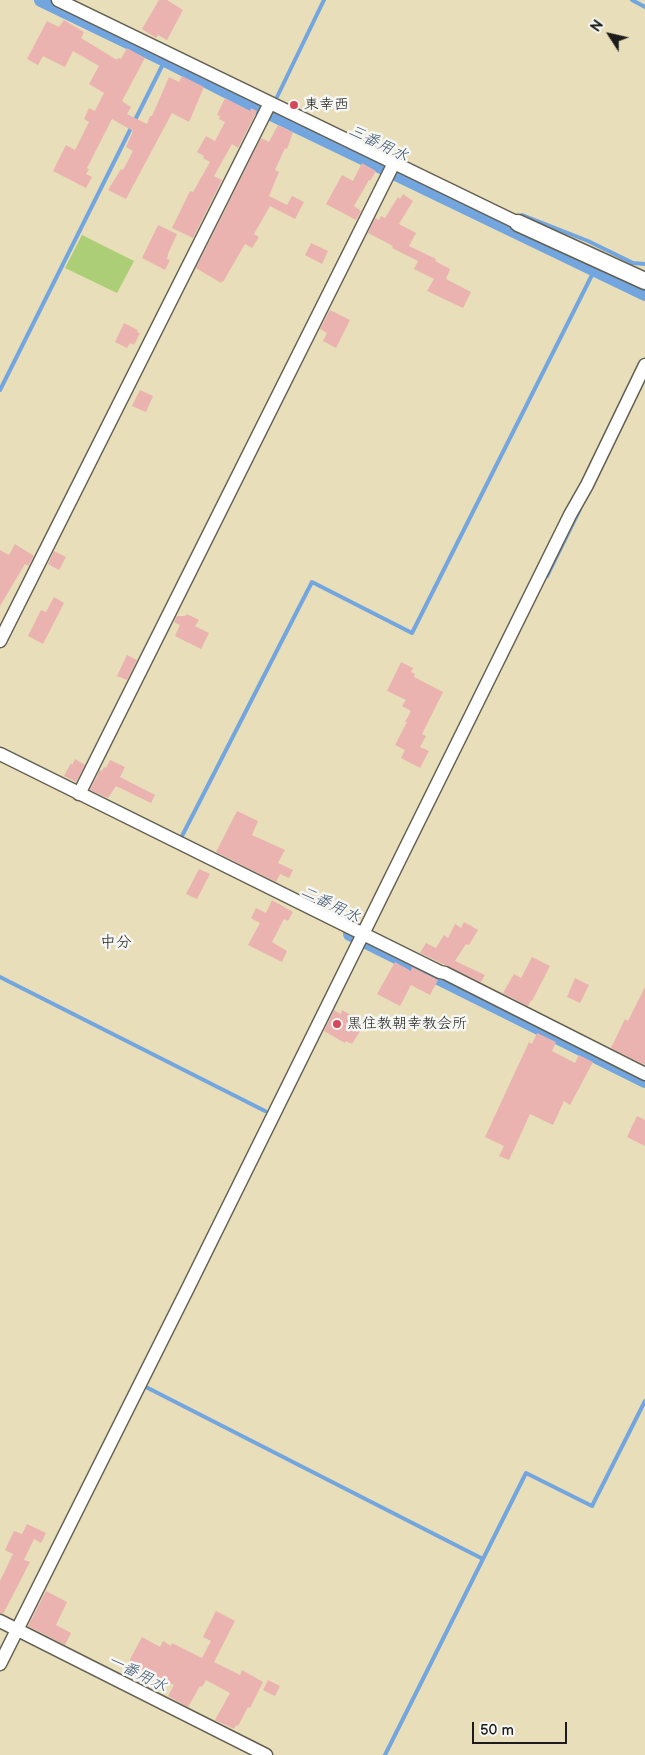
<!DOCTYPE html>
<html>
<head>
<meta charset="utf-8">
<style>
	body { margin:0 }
	#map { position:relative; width:645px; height:1755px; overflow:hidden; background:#e8deba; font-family:"Balsamiq Sans",sans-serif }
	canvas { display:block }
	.north { position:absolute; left:585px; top:10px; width:50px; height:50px; -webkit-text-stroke:4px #f6f6f2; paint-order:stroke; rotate:305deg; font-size:14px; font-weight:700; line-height:20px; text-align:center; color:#1c1c1c }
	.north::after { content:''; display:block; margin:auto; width:18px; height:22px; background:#1c1c1c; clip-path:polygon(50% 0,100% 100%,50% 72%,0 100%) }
	.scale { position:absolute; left:472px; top:1722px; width:95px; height:22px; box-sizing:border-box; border:2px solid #1c1c1c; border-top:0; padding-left:6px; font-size:15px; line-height:18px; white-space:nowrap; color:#1c1c1c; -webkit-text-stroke:4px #f6f6f2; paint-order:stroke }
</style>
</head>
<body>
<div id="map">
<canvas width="645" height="1755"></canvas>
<div class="north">N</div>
<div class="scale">50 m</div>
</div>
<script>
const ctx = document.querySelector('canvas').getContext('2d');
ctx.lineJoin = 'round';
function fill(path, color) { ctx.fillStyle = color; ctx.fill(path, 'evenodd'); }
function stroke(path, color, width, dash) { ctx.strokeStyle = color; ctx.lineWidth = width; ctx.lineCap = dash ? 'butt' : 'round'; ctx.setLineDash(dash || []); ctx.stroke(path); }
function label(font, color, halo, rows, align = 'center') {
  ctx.font = font + ' "Balsamiq Sans","Klee One",sans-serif'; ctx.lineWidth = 5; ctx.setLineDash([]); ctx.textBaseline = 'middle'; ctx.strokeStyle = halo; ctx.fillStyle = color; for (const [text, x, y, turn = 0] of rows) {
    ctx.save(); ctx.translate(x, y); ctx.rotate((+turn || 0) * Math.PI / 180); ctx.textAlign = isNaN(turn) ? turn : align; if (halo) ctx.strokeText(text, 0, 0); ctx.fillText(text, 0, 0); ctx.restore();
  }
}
fill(new Path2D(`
	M 82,235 L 134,261 L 117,293 L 65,268 Z`), '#acce77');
stroke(new Path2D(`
	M 632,0 L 645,7
	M 277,97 L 324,0
	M 522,215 L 588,241 L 633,263 L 645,264
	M 0,390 L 165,60
	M 547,576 L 580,509
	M 182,836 L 312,582 L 412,633 L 595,269
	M 0,977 L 265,1111
	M 144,1386 L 483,1559
	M 385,1755 L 526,1473 L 592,1506 L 645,1401`), '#73a5de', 4);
stroke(new Path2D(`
	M 41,0 L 165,60 L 269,113 L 645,294
	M 350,934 L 645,1081`), '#73a5de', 14);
fill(new Path2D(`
	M 159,0 L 167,0 L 183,10 L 167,40 L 158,35 L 156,38 L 142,29 Z
	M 64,20 L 84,32 L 81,38 L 117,60 L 118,58 L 121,59 L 127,48 L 145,58 L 122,101 L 131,107 L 127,114 L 147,124 L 150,116 L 152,116 L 169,77 L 179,82 L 182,76 L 204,87 L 189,122 L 172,113 L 126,199 L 108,190 L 121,169 L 123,170 L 133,151 L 126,147 L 133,131 L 112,119 L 87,168 L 89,169 L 86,174 L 92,177 L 86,188 L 53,171 L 66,145 L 75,150 L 89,122 L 84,119 L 89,108 L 95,111 L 104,93 L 89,84 L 99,66 L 73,51 L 65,67 L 43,56 L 38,65 L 27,59 L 47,21 L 59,27 Z
	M 225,98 L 250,111 L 251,108 L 257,111 L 238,148 L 232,144 L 214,176 L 222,180 L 193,238 L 172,228 L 190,191 L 193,192 L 210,162 L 203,158 L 204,156 L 197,152 L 206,136 L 215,141 L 225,122 L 219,119 L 220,116 L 217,115 Z
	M 278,125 L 293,132 L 287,149 L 285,148 L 275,170 L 279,172 L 269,196 L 287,205 L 292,196 L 304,202 L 295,219 L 270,206 L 254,234 L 259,237 L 252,248 L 245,244 L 223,282 L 222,281 L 221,283 L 196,268 L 261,138 L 269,142 Z
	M 362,163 L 376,171 L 370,181 L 369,180 L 354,206 L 361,211 L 356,220 L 326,204 L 342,175 L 353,181 Z
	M 403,194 L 413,201 L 399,224 L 416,233 L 409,246 L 436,259 L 435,261 L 450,269 L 446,279 L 471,292 L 463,308 L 427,291 L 434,279 L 414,269 L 418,261 L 392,248 L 393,246 L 368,233 L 375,218 L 379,220 L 381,216 L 385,218 L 398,197 L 400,199 Z
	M 158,225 L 177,234 L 168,254 L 167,259 L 170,260 L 165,270 L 142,258 Z
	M 311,243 L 328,251 L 322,264 L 305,255 Z
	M 330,310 L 350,320 L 336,348 L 323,341 L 327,333 L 320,329 Z
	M 124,323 L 138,330 L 137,332 L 140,333 L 134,345 L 130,343 L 127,348 L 115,342 Z
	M 140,390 L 153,396 L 146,412 L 132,406 Z
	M 15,544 L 34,556 L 28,566 L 25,564 L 0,606 L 0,550 L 9,555 Z
	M 54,551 L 66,557 L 59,570 L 48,564 Z
	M 54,597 L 64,603 L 43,644 L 28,636 L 41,610 L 46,612 Z
	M 187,614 L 199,620 L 195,626 L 209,633 L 201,649 L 175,636 L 180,625 L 174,622 L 177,616 L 185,616 Z
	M 127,655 L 137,660 L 127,680 L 117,676 Z
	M 401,662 L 413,668 L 411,672 L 415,674 L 414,677 L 443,692 L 422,734 L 426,736 L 420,747 L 429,751 L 420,768 L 401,758 L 405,750 L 395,745 L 407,722 L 405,722 L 411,711 L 402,706 L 406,700 L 387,691 Z
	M 75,759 L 85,765 L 76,782 L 64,776 L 71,763 L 72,765 Z
	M 110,760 L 125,767 L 120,777 L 155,795 L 151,803 L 116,786 L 108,798 L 90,790 L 100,770 L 102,771 L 104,767 L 106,768 Z
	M 237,811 L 258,821 L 252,835 L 285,850 L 278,863 L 293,870 L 289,878 L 280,874 L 276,882 L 216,852 Z
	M 199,869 L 210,874 L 197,899 L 186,894 Z
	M 272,900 L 293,912 L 288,921 L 284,919 L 272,942 L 287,951 L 282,962 L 248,945 L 260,923 L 251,918 L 256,908 L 266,913 Z
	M 464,922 L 478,930 L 469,945 L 466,944 L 455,961 L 485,975 L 481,982 L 420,953 L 426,943 L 436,948 L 444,935 L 448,938 L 455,924 L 461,928 Z
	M 532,957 L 550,966 L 532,1001 L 531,1000 L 528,1006 L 503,993 L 514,974 L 521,978 Z
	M 395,962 L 411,971 L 412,967 L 438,980 L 430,995 L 411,985 L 400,1006 L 377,994 Z
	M 575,978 L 589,985 L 580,1003 L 567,997 Z
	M 645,987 L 645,1065 L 611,1048 L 625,1019 L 628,1021 Z
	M 334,1010 L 341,1014 L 342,1010 L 365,1023 L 352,1044 L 346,1041 L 345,1043 L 324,1031 Z
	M 537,1033 L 556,1042 L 552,1051 L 575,1063 L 579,1055 L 593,1062 L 570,1105 L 564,1101 L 553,1125 L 530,1114 L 509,1160 L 499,1156 L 504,1146 L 485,1137 L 529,1042 L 532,1044 Z
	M 637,1116 L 645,1120 L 645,1146 L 627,1137 Z
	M 27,1524 L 46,1533 L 41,1543 L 34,1539 L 24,1560 L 30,1562 L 3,1614 L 0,1613 L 0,1581 L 13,1554 L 5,1550 L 14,1531 L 22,1534 Z
	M 46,1591 L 67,1602 L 56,1625 L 71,1633 L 65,1645 L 28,1626 Z
	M 216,1611 L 235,1621 L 214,1662 L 240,1675 L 242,1670 L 263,1682 L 250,1708 L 248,1707 L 238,1726 L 236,1725 L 234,1729 L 215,1720 L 230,1693 L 206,1680 L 202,1687 L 200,1686 L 188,1707 L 168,1696 L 174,1685 L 156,1676 L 149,1687 L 127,1676 L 130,1671 L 125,1669 L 142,1637 L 160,1647 L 163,1641 L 171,1646 L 172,1643 L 202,1658 L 211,1641 L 203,1637 Z
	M 268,1680 L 280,1686 L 275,1696 L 263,1690 Z`), '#eab3b0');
const minor = new Path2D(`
	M 58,0 L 518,223
	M 0,641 L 270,103
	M 0,754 L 440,972 L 445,973 L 645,1074
	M 79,794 L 394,163
	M 0,1621 L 266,1755
	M 0,1664 L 187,1290 L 570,515 L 587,485 L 645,365`);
const tertiary = new Path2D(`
	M 518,223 L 645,281`);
stroke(minor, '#636053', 15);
stroke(tertiary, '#636053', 19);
stroke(minor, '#fff', 12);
stroke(tertiary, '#fff', 16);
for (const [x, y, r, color] of [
	[294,105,5,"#d1495b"],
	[337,1024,5,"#d1495b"]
]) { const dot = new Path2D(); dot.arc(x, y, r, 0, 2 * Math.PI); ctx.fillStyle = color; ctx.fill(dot); stroke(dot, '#f6f6f2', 2); }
label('15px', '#1c1c1c', '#f6f6f2', [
	["東幸西",304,105],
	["黒住教朝幸教会所",347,1024]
], 'left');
label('italic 16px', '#435a73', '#f6f6f2', [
	["三番用水",378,144,26],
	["二番用水",330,905,26],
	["一番用水",137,1674,27]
]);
label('16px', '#1c1c1c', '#f6f6f2', [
	["中分",116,943]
]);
</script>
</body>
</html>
